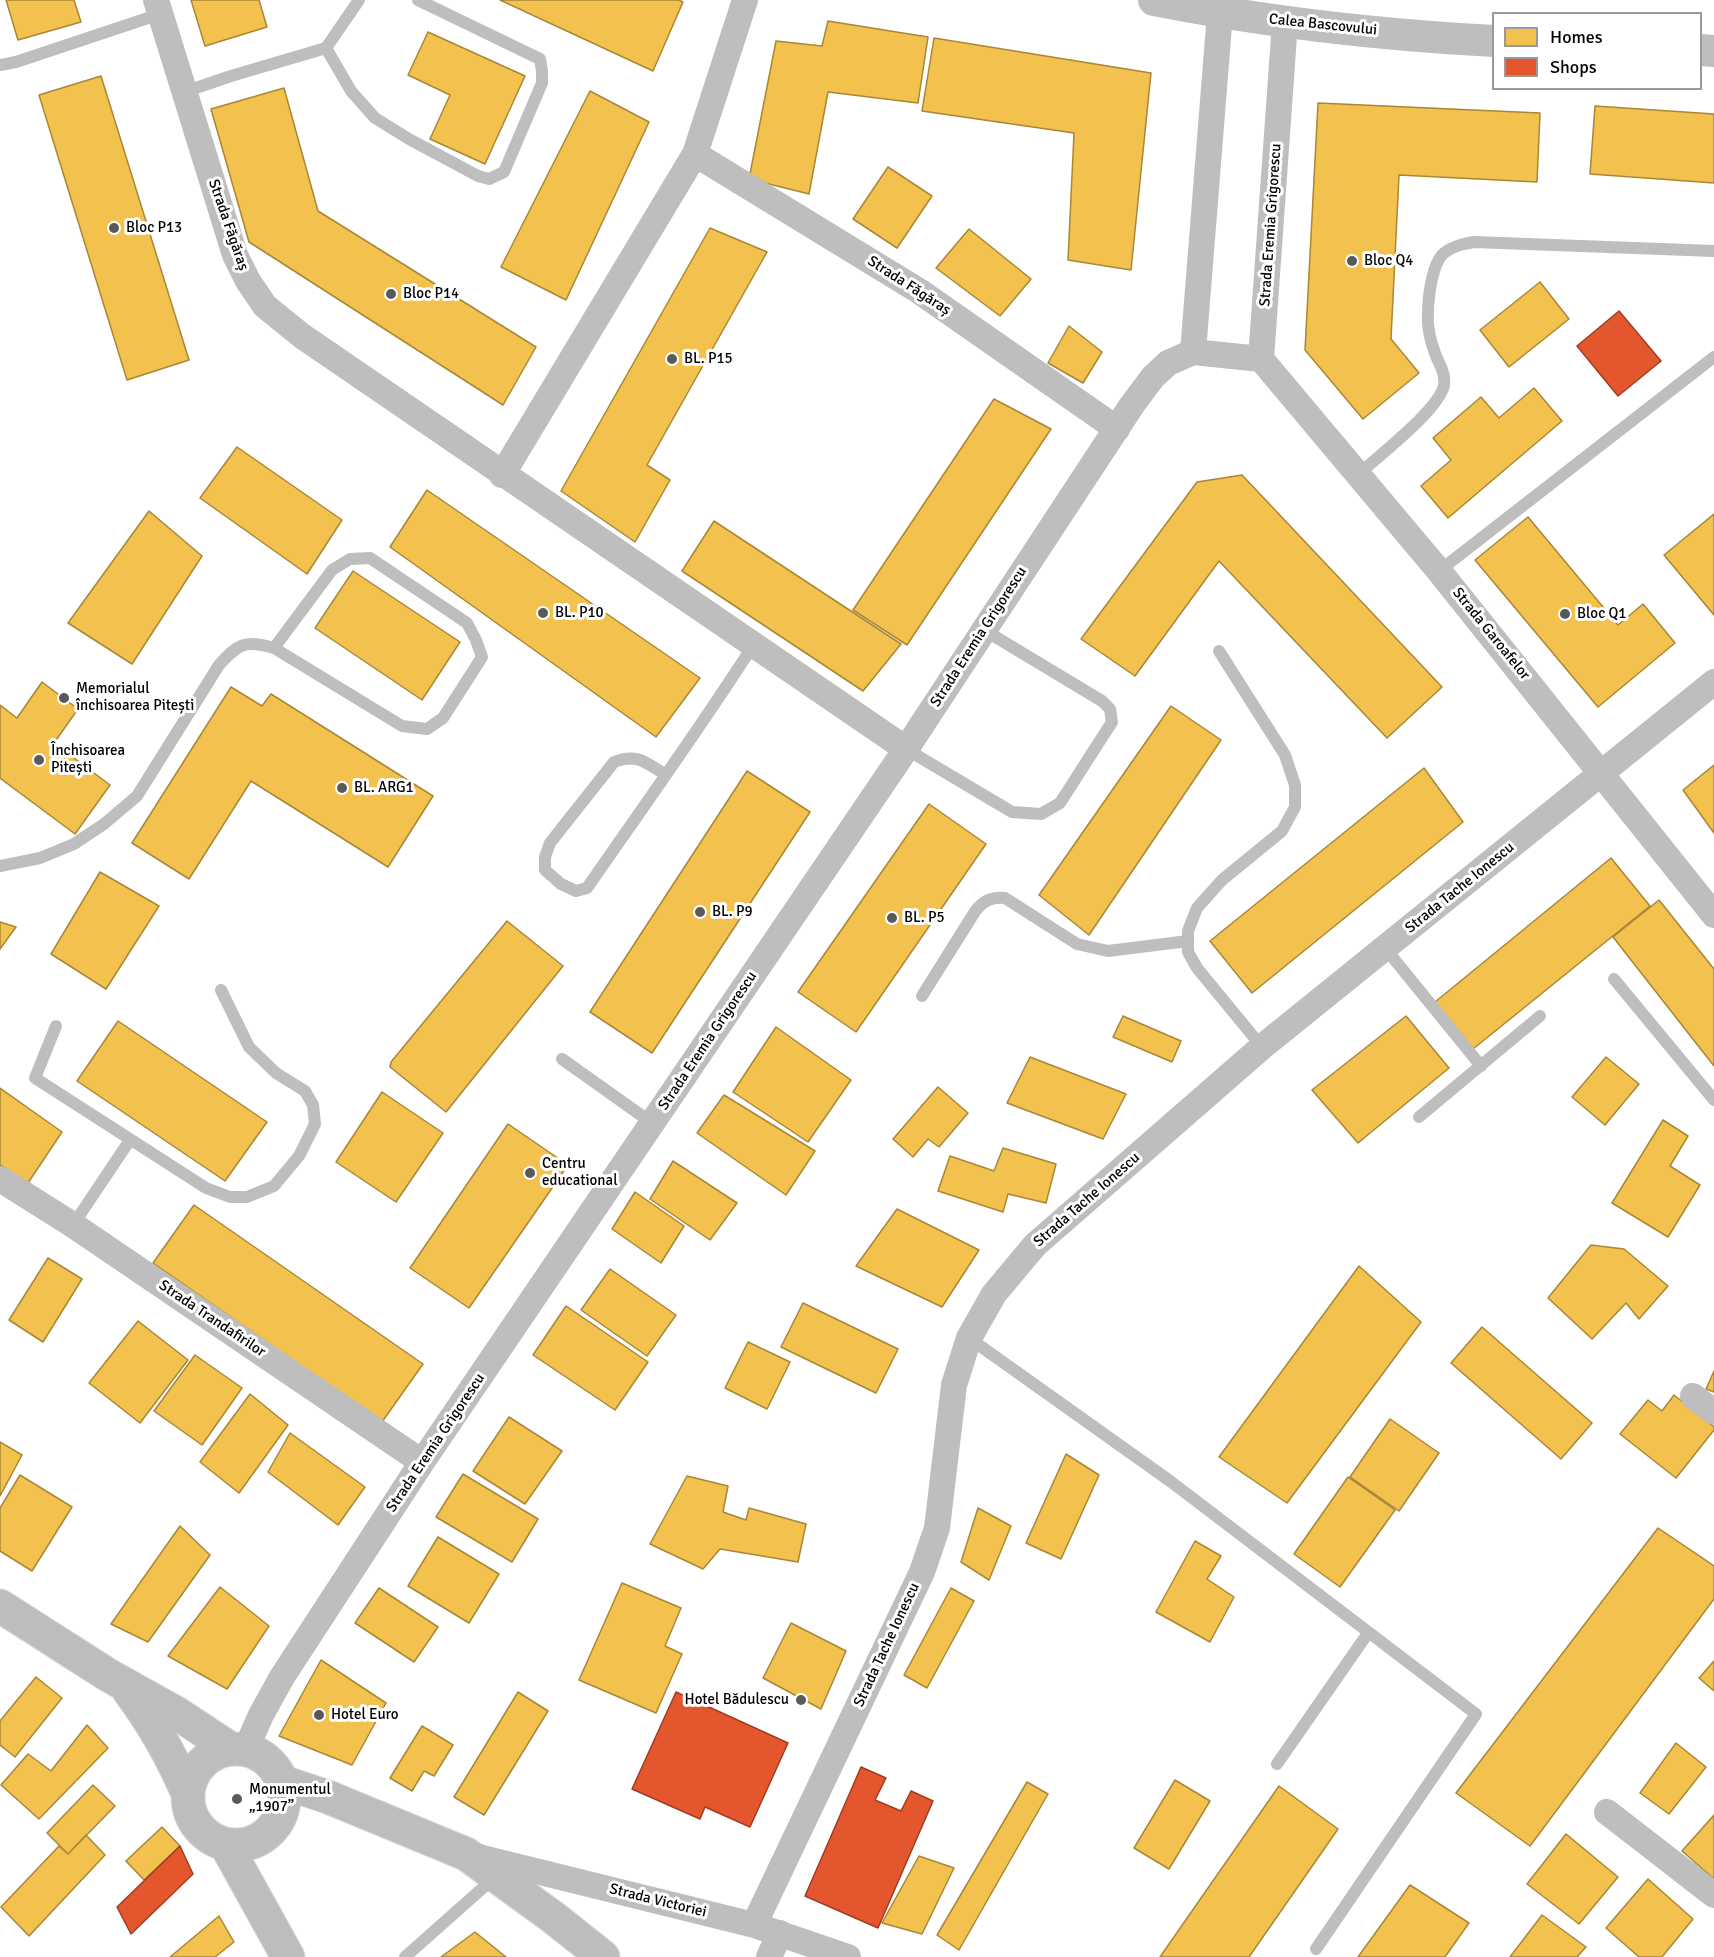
<!DOCTYPE html>
<html>
<head>
<meta charset="utf-8">
<style>
	body { margin:0 }
	#map { position:relative; width:1714px; height:1957px; overflow:hidden; background:#fff; font-family:Signika,sans-serif }
	canvas { display:block }
	.legend { position:absolute; left:1492px; top:12px; width:210px; height:78px; box-sizing:border-box; background:#fff; border:2px solid #999; margin:0; padding:8px 10px; list-style:none; font-size:18px; color:#000 }
	.legend li { display:flex; align-items:center; gap:12px; height:30px }
	.legend b { width:30px; border:2px solid #999 }
</style>
</head>
<body>
<div id="map">
<canvas width="1714" height="1957"></canvas>
<ul class="legend">
<li><b style="height:16px;background:#f2c14e"></b>Homes</li>
<li><b style="height:16px;background:#e4572e"></b>Shops</li>
</ul>
</div>
<script>
const ctx = document.querySelector('canvas').getContext('2d');
ctx.lineJoin = 'round';
function fill(path, color) { ctx.fillStyle = color; ctx.fill(path, 'evenodd'); }
function stroke(path, color, width, dash) { ctx.strokeStyle = color; ctx.lineWidth = width; ctx.lineCap = dash ? 'butt' : 'round'; ctx.setLineDash(dash || []); ctx.stroke(path); }
function label(font, color, halo, rows, align = 'center') {
  ctx.font = font + ' Signika,sans-serif'; ctx.lineWidth = 6; ctx.setLineDash([]); ctx.textBaseline = 'middle'; ctx.strokeStyle = halo; ctx.fillStyle = color; for (const [text, x, y, turn = 0] of rows) {
    ctx.save(); ctx.translate(x, y); ctx.rotate((+turn || 0) * Math.PI / 180); ctx.textAlign = isNaN(turn) ? turn : align; if (halo) ctx.strokeText(text, 0, 0); ctx.fillText(text, 0, 0); ctx.restore();
  }
}
const homes = new Path2D(`
	M 6,0 L 74,0 L 81,22 L 18,40 Z
	M 191,0 L 259,0 L 267,27 L 205,46 Z
	M 500,0 L 679,0 L 683,2 L 653,71 Z
	M 828,21 L 928,37 L 918,103 L 828,92 L 809,194 L 749,179 L 776,41 L 822,46 Z
	M 428,32 L 525,76 L 485,164 L 430,139 L 450,95 L 408,75 Z
	M 934,38 L 1151,73 L 1131,270 L 1068,260 L 1074,133 L 922,111 Z
	M 101,76 L 189,360 L 127,380 L 39,95 Z
	M 284,88 L 318,211 L 536,347 L 503,405 L 249,242 L 211,109 Z
	M 590,91 L 649,122 L 566,300 L 501,267 Z
	M 1318,103 L 1540,113 L 1537,182 L 1399,175 L 1391,339 L 1419,373 L 1363,419 L 1305,350 Z
	M 1595,106 L 1714,114 L 1714,183 L 1590,174 Z
	M 888,167 L 932,196 L 897,248 L 853,219 Z
	M 710,228 L 767,252 L 647,465 L 670,480 L 635,542 L 561,491 Z
	M 969,229 L 1031,279 L 1000,316 L 936,268 Z
	M 1540,282 L 1569,319 L 1509,367 L 1480,330 Z
	M 1069,326 L 1102,352 L 1083,383 L 1048,363 Z
	M 1534,388 L 1562,421 L 1448,518 L 1421,486 L 1451,460 L 1433,438 L 1481,397 L 1499,418 Z
	M 994,399 L 1051,429 L 907,645 L 853,610 Z
	M 237,447 L 342,520 L 307,574 L 200,498 Z
	M 1242,475 L 1442,687 L 1387,738 L 1219,561 L 1135,676 L 1081,639 L 1197,482 Z
	M 427,490 L 700,678 L 656,737 L 390,547 Z
	M 149,511 L 202,556 L 132,664 L 68,623 Z
	M 1714,514 L 1714,615 L 1664,555 Z
	M 1528,517 L 1618,625 L 1643,604 L 1675,643 L 1598,707 L 1475,560 Z
	M 714,521 L 901,644 L 863,691 L 682,571 Z
	M 353,571 L 460,642 L 422,700 L 315,628 Z
	M 42,682 L 78,709 L 54,743 L 110,785 L 75,834 L 0,778 L 0,705 L 17,718 Z
	M 231,687 L 262,706 L 271,694 L 433,796 L 388,867 L 251,781 L 189,879 L 132,843 Z
	M 1171,706 L 1221,740 L 1089,935 L 1039,895 Z
	M 1714,765 L 1714,833 L 1683,790 Z
	M 1424,768 L 1463,822 L 1252,993 L 1210,941 Z
	M 747,771 L 810,812 L 652,1053 L 590,1012 Z
	M 929,804 L 986,844 L 856,1032 L 798,992 Z
	M 1611,858 L 1650,906 L 1473,1049 L 1435,1002 Z
	M 100,872 L 159,906 L 106,989 L 51,954 Z
	M 1659,900 L 1714,969 L 1714,1066 L 1613,937 Z
	M 507,921 L 563,966 L 446,1112 L 390,1067 L 391,1062 Z
	M 0,922 L 16,927 L 0,949 Z
	M 1123,1016 L 1181,1041 L 1172,1062 L 1113,1037 Z
	M 1406,1016 L 1449,1068 L 1358,1143 L 1312,1090 Z
	M 118,1021 L 267,1122 L 225,1181 L 77,1081 Z
	M 776,1027 L 851,1080 L 808,1142 L 733,1092 Z
	M 1030,1057 L 1126,1094 L 1103,1139 L 1007,1103 Z
	M 1606,1057 L 1639,1084 L 1605,1125 L 1572,1097 Z
	M 938,1087 L 968,1113 L 939,1147 L 928,1139 L 913,1157 L 893,1139 Z
	M 0,1088 L 62,1132 L 28,1183 L 0,1165 Z
	M 382,1092 L 443,1133 L 396,1202 L 336,1162 Z
	M 724,1095 L 815,1151 L 786,1195 L 697,1133 Z
	M 1663,1120 L 1688,1136 L 1670,1166 L 1700,1185 L 1668,1237 L 1612,1203 Z
	M 508,1124 L 568,1165 L 469,1308 L 410,1268 Z
	M 1003,1148 L 1056,1164 L 1046,1203 L 1008,1194 L 1003,1212 L 938,1191 L 950,1156 L 994,1171 Z
	M 673,1161 L 737,1203 L 710,1240 L 650,1199 Z
	M 635,1192 L 684,1226 L 661,1263 L 612,1229 Z
	M 194,1205 L 423,1364 L 382,1422 L 153,1263 Z
	M 897,1209 L 979,1250 L 942,1307 L 856,1266 Z
	M 1591,1245 L 1624,1249 L 1668,1286 L 1639,1319 L 1626,1303 L 1592,1339 L 1548,1298 Z
	M 48,1258 L 82,1279 L 43,1342 L 9,1320 Z
	M 1359,1266 L 1421,1322 L 1287,1503 L 1219,1457 Z
	M 610,1269 L 676,1315 L 647,1356 L 581,1310 Z
	M 803,1303 L 898,1349 L 876,1393 L 781,1347 Z
	M 566,1306 L 648,1362 L 615,1410 L 533,1355 Z
	M 138,1321 L 188,1360 L 140,1423 L 89,1383 Z
	M 1482,1327 L 1592,1423 L 1561,1459 L 1451,1363 Z
	M 748,1342 L 790,1362 L 767,1409 L 725,1388 Z
	M 195,1355 L 242,1388 L 202,1445 L 154,1411 Z
	M 1714,1371 L 1714,1392 L 1706,1389 Z
	M 250,1394 L 288,1425 L 239,1493 L 200,1462 Z
	M 1674,1395 L 1714,1427 L 1714,1430 L 1676,1478 L 1620,1434 L 1648,1400 L 1662,1411 Z
	M 509,1417 L 562,1451 L 525,1504 L 473,1471 Z
	M 1390,1419 L 1439,1453 L 1399,1511 L 1350,1477 Z
	M 290,1433 L 365,1487 L 338,1525 L 268,1472 Z
	M 0,1442 L 22,1455 L 0,1496 Z
	M 1066,1454 L 1099,1475 L 1061,1559 L 1026,1543 Z
	M 463,1474 L 538,1519 L 512,1562 L 436,1517 Z
	M 20,1475 L 72,1507 L 32,1571 L 0,1551 L 0,1508 Z
	M 687,1476 L 728,1486 L 723,1512 L 746,1520 L 749,1508 L 806,1524 L 798,1562 L 720,1549 L 703,1569 L 650,1544 Z
	M 1348,1477 L 1395,1510 L 1340,1587 L 1294,1554 Z
	M 978,1508 L 1011,1526 L 989,1580 L 961,1562 Z
	M 180,1526 L 210,1555 L 148,1642 L 111,1624 Z
	M 1658,1528 L 1714,1566 L 1714,1599 L 1530,1846 L 1456,1793 Z
	M 438,1537 L 499,1574 L 469,1623 L 408,1586 Z
	M 1195,1541 L 1221,1556 L 1207,1579 L 1234,1597 L 1210,1642 L 1156,1612 Z
	M 622,1583 L 681,1608 L 665,1646 L 682,1654 L 656,1713 L 579,1680 Z
	M 220,1587 L 269,1626 L 227,1689 L 168,1656 Z
	M 379,1588 L 438,1627 L 414,1662 L 355,1623 Z
	M 951,1588 L 974,1601 L 927,1688 L 904,1675 Z
	M 791,1623 L 846,1651 L 821,1709 L 763,1678 Z
	M 321,1660 L 386,1703 L 352,1765 L 279,1736 Z
	M 1714,1661 L 1714,1691 L 1699,1678 Z
	M 36,1677 L 62,1698 L 15,1757 L 0,1745 L 0,1721 Z
	M 518,1692 L 548,1711 L 484,1815 L 454,1797 Z
	M 87,1725 L 108,1748 L 39,1819 L 1,1785 L 28,1754 L 51,1771 Z
	M 422,1726 L 453,1745 L 434,1776 L 424,1771 L 412,1791 L 390,1778 Z
	M 1676,1743 L 1706,1767 L 1669,1814 L 1640,1793 Z
	M 1175,1780 L 1210,1801 L 1169,1869 L 1134,1848 Z
	M 1027,1782 L 1048,1794 L 959,1950 L 937,1935 Z
	M 93,1785 L 115,1806 L 68,1854 L 47,1833 Z
	M 1279,1786 L 1338,1829 L 1249,1957 L 1160,1957 Z
	M 1714,1815 L 1714,1879 L 1682,1851 Z
	M 162,1827 L 180,1846 L 144,1880 L 126,1861 Z
	M 1566,1834 L 1618,1877 L 1579,1924 L 1527,1884 Z
	M 86,1835 L 105,1855 L 29,1936 L 1,1907 L 59,1846 L 68,1854 Z
	M 919,1856 L 954,1868 L 922,1934 L 882,1923 Z
	M 1648,1879 L 1693,1919 L 1662,1957 L 1639,1957 L 1606,1928 Z
	M 1410,1885 L 1469,1923 L 1445,1957 L 1358,1957 Z
	M 1542,1915 L 1586,1947 L 1577,1957 L 1510,1957 Z
	M 219,1916 L 234,1942 L 215,1957 L 170,1957 Z
	M 475,1932 L 506,1957 L 441,1957 Z`);
fill(homes, '#f2c14e');
stroke(homes, '#a98737', 1.5);
const shops = new Path2D(`
	M 1619,311 L 1661,361 L 1618,396 L 1577,346 Z
	M 676,1692 L 788,1743 L 750,1827 L 705,1807 L 700,1819 L 632,1789 Z
	M 861,1767 L 886,1778 L 875,1800 L 901,1811 L 911,1791 L 933,1801 L 878,1928 L 805,1896 Z
	M 180,1846 L 193,1874 L 131,1934 L 117,1907 Z`);
fill(shops, '#e4572e');
stroke(shops, '#a03d20', 1.5);
const primary = new Path2D(`
	M 0,1606 L 108,1675 L 178,1714 L 231,1749
	M 129,1691 C 153,1723 172,1757 188,1794
	M188 1797a48 48 0 1 1 96 0a48 48 0 1 1-96 0Z
	M 283,1782 L 328,1797 L 466,1854 L 554,1918 L 603,1957
	M 226,1845 L 288,1957`);
stroke(primary, '#dbdbdb', 35);
stroke(new Path2D(`
	M 326,48 L 351,91 L 375,118 L 409,139 L 478,176 L 489,179 L 504,172 L 542,83 L 542,71 L 540,59 L 418,0
	M 0,65 L 16,62 L 160,14
	M 184,92 L 231,76 L 326,48 L 359,0
	M 1359,474 C 1378,456 1440,409 1444,385 C 1446,371 1437,362 1434,350 C 1430,340 1427,324 1428,314 C 1428,298 1432,263 1444,253 C 1453,246 1463,244 1474,242 L 1714,251
	M 1439,571 L 1714,357
	M 1219,651 L 1285,755 L 1295,785 L 1295,807 L 1282,831 L 1222,880 L 1197,908 L 1188,931 L 1188,952 L 1197,968 L 1262,1047
	M 906,749 L 1012,812 L 1041,814 L 1060,803 L 1112,722 L 1110,709 L 1102,701 L 984,630
	M 666,775 C 646,763 638,753 614,762 L 550,843 L 545,857 L 545,870 L 561,884 L 576,891 L 587,888 C 643,807 701,727 754,644
	M 0,866 L 40,858 L 74,844 L 104,824 L 137,796 L 219,665 C 239,643 245,640 274,648 L 402,726 L 427,729 L 443,718 L 482,657 L 476,640 L 467,623 L 370,558 L 350,559 L 332,570 L 274,648
	M 1385,948 L 1481,1066
	M 1614,979 L 1714,1100
	M 922,996 L 976,910 C 985,900 991,897 1005,898 L 1077,944 L 1108,951 L 1188,941
	M 56,1026 L 35,1078 L 206,1188 L 230,1197 L 247,1197 L 274,1186 L 299,1156 L 315,1124 L 313,1105 L 305,1091 L 276,1073 L 249,1047 L 221,990
	M 562,1059 L 652,1123
	M 1419,1117 L 1540,1016
	M 73,1225 L 130,1140
	M 969,1338 L 1170,1481 L 1476,1714 L 1316,1949
	M 1277,1764 L 1368,1633
	M 405,1957 L 494,1878`), '#bebebe', 12);
stroke(new Path2D(`
	M 156,0 L 235,255 L 248,281 L 265,306 L 302,336 L 906,749
	M 745,0 L 695,154 L 919,291 L 1117,429
	M 1193,352 L 1220,13
	M 1261,359 L 1439,571 L 1714,915
	M 1261,359 L 1285,22
	M 502,475 L 695,154
	M 0,1179 L 73,1225 L 422,1462
	M 1693,1396 L 1714,1412
	M 246,1749 L 261,1715 L 282,1677 L 422,1462 L 906,749 L 1132,405 L 1153,377 L 1168,363 L 1193,352 L 1261,359
	M 1607,1812 L 1714,1895
	M 475,1856 L 754,1925 L 848,1957
	M 754,1925 L 922,1572 L 937,1528 L 954,1385 L 969,1338 L 994,1294 L 1035,1245 L 1262,1047 L 1714,682
	M 769,1957 L 780,1933`), '#bebebe', 26);
stroke(new Path2D(`
	M 1154,0 C 1266,22 1380,35 1494,41
	M 1700,50 L 1714,51`), '#bebebe', 32);
stroke(primary, '#bdbdbd', 33);
for (const [x, y, r, color] of [
	[114,228,6,"#595959"],
	[1352,261,6,"#595959"],
	[391,294,6,"#595959"],
	[672,359,6,"#595959"],
	[543,613,6,"#595959"],
	[1565,614,6,"#595959"],
	[64,698,6,"#595959"],
	[39,760,6,"#595959"],
	[342,788,6,"#595959"],
	[700,912,6,"#595959"],
	[892,918,6,"#595959"],
	[530,1173,6,"#595959"],
	[801,1700,6,"#595959"],
	[319,1715,6,"#595959"],
	[237,1799,6,"#595959"]
]) { const dot = new Path2D(); dot.arc(x, y, r, 0, 2 * Math.PI); ctx.fillStyle = color; ctx.fill(dot); stroke(dot, '#fff', 2); }
label('15px', '#000', '#fff', [
	["Calea Bascovului",1323,25,6],
	["Strada Făgăraș",228,225,71],
	["Strada Eremia Grigorescu",1271,225,-86],
	["Strada Făgăraș",909,286,33],
	["Strada Garoafelor",1491,634,51],
	["Strada Eremia Grigorescu",979,637,-57],
	["Strada Tache Ionescu",1460,888,-39],
	["Strada Eremia Grigorescu",708,1041,-56],
	["Strada Tache Ionescu",1087,1200,-41],
	["Strada Trandafirilor",212,1319,34],
	["Strada Eremia Grigorescu",436,1443,-56],
	["Strada Tache Ionescu",887,1645,-65],
	["Strada Victoriei",658,1901,14]
]);
label('15px', '#000', '#fff', [
	["Bloc P13",126,228],
	["Bloc Q4",1364,261],
	["Bloc P14",403,294],
	["BL. P15",684,359],
	["BL. P10",555,613],
	["Bloc Q1",1577,614],
	["Memorialul",76,689],
	["închisoarea Pitești",76,706],
	["Închisoarea",51,751],
	["Pitești",51,768],
	["BL. ARG1",354,788],
	["BL. P9",712,912],
	["BL. P5",904,918],
	["Centru",542,1164],
	["educational",542,1181],
	["Hotel Bădulescu",789,1700,"right"],
	["Hotel Euro",331,1715],
	["Monumentul",249,1790],
	["„1907”",249,1807]
], 'left');
</script>
</body>
</html>
